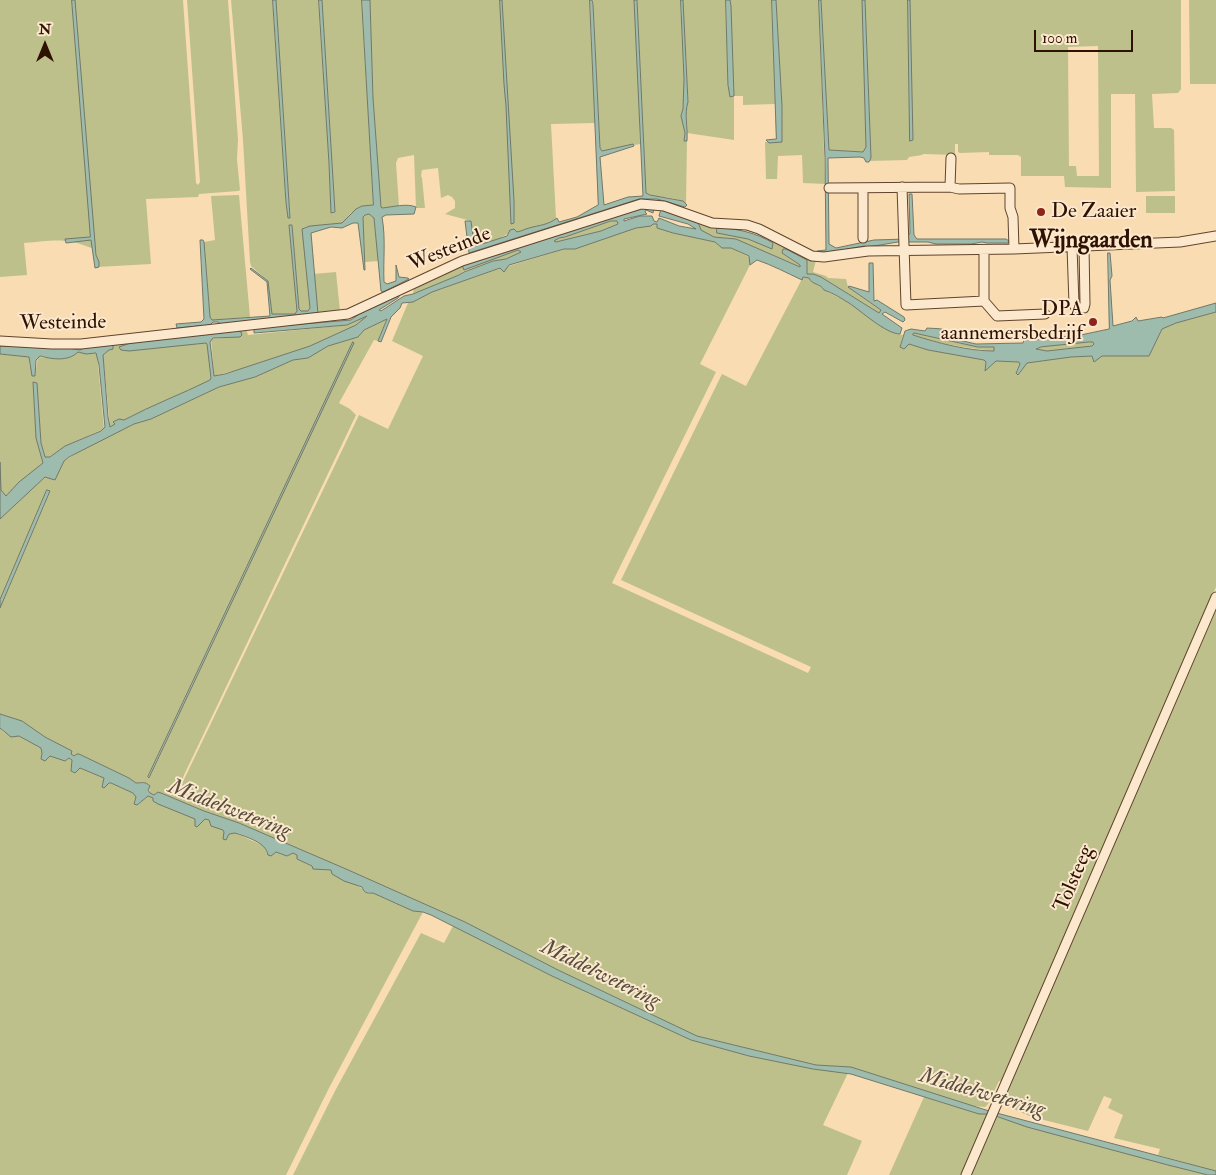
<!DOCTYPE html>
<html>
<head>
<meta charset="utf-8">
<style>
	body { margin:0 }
	#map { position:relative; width:1216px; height:1175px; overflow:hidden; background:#f9dcb2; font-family:"IM FELL Double Pica",serif }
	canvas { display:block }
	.north { position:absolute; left:20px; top:20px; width:50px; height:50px; -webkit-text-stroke:4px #fbe8cd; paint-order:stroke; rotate:0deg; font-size:14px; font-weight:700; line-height:20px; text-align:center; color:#2e1101 }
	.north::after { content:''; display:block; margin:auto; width:18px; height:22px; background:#2e1101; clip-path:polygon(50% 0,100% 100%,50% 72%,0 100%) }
	.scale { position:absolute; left:1034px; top:30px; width:99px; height:22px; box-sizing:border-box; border:2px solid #2e1101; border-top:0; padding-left:6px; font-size:15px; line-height:18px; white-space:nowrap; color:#2e1101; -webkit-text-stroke:4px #fbe8cd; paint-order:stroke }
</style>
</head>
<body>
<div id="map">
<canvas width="1216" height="1175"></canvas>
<div class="north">N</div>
<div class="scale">100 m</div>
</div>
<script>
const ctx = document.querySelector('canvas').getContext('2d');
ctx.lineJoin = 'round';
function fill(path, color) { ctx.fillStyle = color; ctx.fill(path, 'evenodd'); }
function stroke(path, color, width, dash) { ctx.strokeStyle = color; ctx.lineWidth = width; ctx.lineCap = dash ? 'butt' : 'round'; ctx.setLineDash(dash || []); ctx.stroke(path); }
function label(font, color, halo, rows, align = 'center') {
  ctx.font = font + ' "IM FELL Double Pica",serif'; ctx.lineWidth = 4; ctx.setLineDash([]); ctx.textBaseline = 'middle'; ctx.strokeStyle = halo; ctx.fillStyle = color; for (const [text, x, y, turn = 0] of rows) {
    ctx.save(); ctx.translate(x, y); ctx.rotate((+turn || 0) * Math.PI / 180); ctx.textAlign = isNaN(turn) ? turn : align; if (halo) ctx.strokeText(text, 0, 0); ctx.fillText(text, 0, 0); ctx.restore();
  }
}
fill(new Path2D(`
	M 0,0 L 183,0 L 196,183 L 198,185 L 200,182 L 187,0 L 228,0 L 238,140 L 237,159 L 240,190 L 238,191 L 199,194 L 198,197 L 146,199 L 151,264 L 97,267 L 96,250 C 67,237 55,240 24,243 L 27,275 L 0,277 Z
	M 231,0 L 273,0 L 286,202 L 288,217 L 290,218 L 276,0 L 319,0 L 329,163 L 332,213 L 334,213 L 335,212 L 322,0 L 362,0 L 373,205 L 362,206 L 351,213 L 342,223 L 303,228 L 310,308 L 308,311 L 301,311 L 299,309 L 292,225 L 289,225 L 297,311 L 296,314 L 272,314 L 268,281 L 251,266 L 250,262 L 243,140 Z
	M 370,0 L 590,0 L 595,123 L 551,124 L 556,218 L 553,222 L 521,232 L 517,232 L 514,229 C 502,239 489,243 474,245 L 471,221 L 445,214 L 455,208 L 455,201 L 452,197 L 448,195 L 441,198 L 438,168 L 422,170 L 421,176 L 422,178 L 425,208 L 416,208 L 414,155 L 398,158 L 396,163 L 399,206 L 381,208 L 373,98 Z
	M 593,0 L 634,0 L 639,90 L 640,144 L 602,151 L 600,148 Z
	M 637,0 L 681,0 L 684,79 L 683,109 L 681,116 L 685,133 L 684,141 L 687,141 L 686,204 C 675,195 658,199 646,193 Z
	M 683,0 L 726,0 L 728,85 L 731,97 L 734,96 L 734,140 L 687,133 L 686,109 L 688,101 Z
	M 730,0 L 772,0 L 775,104 L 743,105 L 743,96 L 734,96 Z
	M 776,0 L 819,0 L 825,184 L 803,183 L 802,155 L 778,156 L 777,179 L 766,179 L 765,142 L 782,141 L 782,106 Z
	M 821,0 L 863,0 L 868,156 L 865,149 L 863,152 L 829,150 Z
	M 865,0 L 1181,0 L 1181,89 L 1178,93 L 1152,94 L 1154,128 L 1171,128 L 1174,130 L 1175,191 L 1136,192 L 1135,94 L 1111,94 L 1111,188 L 1065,187 L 1064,176 L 1021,176 L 1021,157 L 1018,155 L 989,155 L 989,152 L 960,153 L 958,152 L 958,144 L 955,144 L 955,155 L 923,154 L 922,155 L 909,157 L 907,160 L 869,161 L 871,158 ZM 1098,46 L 1099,176 L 1077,176 L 1076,166 L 1069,166 L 1068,47 Z
	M 1189,0 L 1216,0 L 1216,84 L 1190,84 Z
	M 239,195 L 250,317 L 212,320 L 210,317 L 204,242 L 215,240 L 211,196 Z
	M 1146,196 L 1175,196 L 1175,213 L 1146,213 Z
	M 369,214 L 374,218 L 379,261 L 365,262 L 363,217 L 365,215 Z
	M 611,221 L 617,221 L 618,224 L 601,231 L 556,242 L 554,241 L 559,238 L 565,237 Z
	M 699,223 L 717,228 L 716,231 L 748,239 L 772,248 L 774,241 L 816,260 L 813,272 L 826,276 L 828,278 L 846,279 L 848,287 L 882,311 L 879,313 L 821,277 L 813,274 L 810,275 L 807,274 L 807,260 L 786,249 L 783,250 L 782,253 L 800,265 L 800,267 L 736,239 L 714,237 L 700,230 Z
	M 653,224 L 657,224 L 657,228 L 673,233 L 715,242 L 722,248 L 731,248 L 751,258 L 750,265 L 700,364 L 716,372 L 612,583 L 808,673 L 811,667 L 621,580 L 722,374 L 746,386 L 803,277 L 809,278 C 813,285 821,284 824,290 L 848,302 L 894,333 L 903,335 L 900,346 L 904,349 L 909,344 L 928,350 L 984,360 L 986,362 L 985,370 L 996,361 L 1019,362 L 1020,364 L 1016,371 L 1018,375 L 1027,363 L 1071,357 L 1092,356 L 1094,361 L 1102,356 L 1149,356 L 1162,329 L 1176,323 L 1216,312 L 1216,587 L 1002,1082 L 999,1081 L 988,1104 L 985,1107 L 972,1106 L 851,1067 L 816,1065 L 697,1036 L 558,970 L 465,922 L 346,869 L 239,823 L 204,811 L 161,793 L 158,792 L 154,795 L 150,793 L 148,784 L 142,782 L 136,783 L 129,778 L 79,754 L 74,756 L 71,754 L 72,751 L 45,737 L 22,721 L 0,714 L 0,608 L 50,492 L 47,490 L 0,600 L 0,519 L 36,484 L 61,467 L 64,461 L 92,444 L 134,424 L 151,419 L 219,387 L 255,377 L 293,360 L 308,358 L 328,346 L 358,337 L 364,330 L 387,318 L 378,341 L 374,340 L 339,403 L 350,409 L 356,415 L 184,775 L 177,794 L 359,415 L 388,429 L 423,356 L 392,341 L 408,303 L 432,292 L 501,268 L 506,268 L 509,266 L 565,249 L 575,249 L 627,230 ZM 353,343 L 150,777 L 149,778 L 148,776 Z
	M 518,250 L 521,251 L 520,253 L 506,259 L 493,261 L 464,271 L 459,275 L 413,294 L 414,287 L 462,265 L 483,262 Z
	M 336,272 L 340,311 L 318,314 L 313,274 Z
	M 365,315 L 367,316 L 356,325 L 310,346 L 237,370 L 214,376 L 211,339 L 241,336 L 136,341 L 119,347 L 206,343 L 207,344 L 211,378 L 210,380 C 182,394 152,405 124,420 L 119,419 L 120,422 L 110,427 L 103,355 L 109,350 C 96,349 80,351 68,348 L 0,346 L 0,343 L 29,345 L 246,329 L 248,335 L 347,325 Z
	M 914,333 L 978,347 L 995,347 L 994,351 C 967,348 939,344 913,335 Z
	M 1084,342 L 1093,342 L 1094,344 L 1092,346 L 1047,351 L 1036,349 L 1041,347 Z
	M 78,352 L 97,354 L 104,429 L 65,446 L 50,457 L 45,457 L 41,443 L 37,383 L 33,382 L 36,438 L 43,463 L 8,494 L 6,496 L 3,495 L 1,490 L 0,462 L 0,354 L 29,357 L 30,367 L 35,376 L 38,357 L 48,358 L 75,355 Z
	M 1216,611 L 1216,1171 L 1158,1155 L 1160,1149 L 1114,1138 L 1123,1115 L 1108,1108 L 1112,1099 L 1104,1096 L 1088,1131 L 1032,1117 L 1000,1103 Z
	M 0,728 L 5,733 L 19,736 L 41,748 L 42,753 L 41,759 L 50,756 L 65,761 L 69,758 L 72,760 L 71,771 L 80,768 L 104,778 L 102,786 L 111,783 L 133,793 L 136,797 L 134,803 L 137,805 L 148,796 L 153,798 L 153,801 L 195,819 L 195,826 L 197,827 L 205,819 L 209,820 L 211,825 L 223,830 L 224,832 L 224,839 L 226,839 L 229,834 L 235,833 L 264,846 L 270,856 L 276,852 L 287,856 L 293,853 L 297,855 L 297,859 L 318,869 L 331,870 L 332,874 C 344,881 359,883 368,894 L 373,893 L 413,911 L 423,912 L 329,1088 L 286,1175 L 0,1175 Z
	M 453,926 L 552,976 L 691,1040 L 749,1056 L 813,1069 L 848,1073 L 823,1125 L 862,1141 L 847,1175 L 293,1175 L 335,1091 L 421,933 L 444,943 Z
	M 924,1097 L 979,1114 L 989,1114 L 963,1175 L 889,1175 Z
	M 994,1116 L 1058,1135 L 1208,1175 L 968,1175 Z`), '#bec08c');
const water = new Path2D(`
	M 72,0 L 75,0 L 96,255 L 99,262 L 99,267 L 95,268 L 91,240 L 66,243 L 65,239 L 90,237 Z
	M 273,0 L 276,0 L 290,218 L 288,218 L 286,202 Z
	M 319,0 L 322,0 L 335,212 L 331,213 L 329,163 Z
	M 362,0 L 370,0 L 373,98 L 381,207 L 382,208 C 392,207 407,203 416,207 L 414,214 L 386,215 L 382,217 C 386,239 383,260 384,282 L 387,284 L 396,281 L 396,265 L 399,277 L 408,278 L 409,279 L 383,292 L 381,291 L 374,218 L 369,214 L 365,215 L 363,217 L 365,270 L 364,270 L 358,223 L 353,223 L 342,228 L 331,227 L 311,233 L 318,314 L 221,324 L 218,322 L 213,322 L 210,325 L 177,328 L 176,324 L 201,322 L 204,319 L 200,240 L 203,240 L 204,242 L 210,317 L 212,320 L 270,316 L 267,282 L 250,269 L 251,268 L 268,281 L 272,314 L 295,314 L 297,311 L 289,225 L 292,225 L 299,309 L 301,311 L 308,311 L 310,308 L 302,229 L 310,226 L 342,223 L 356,209 L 362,206 L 373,205 Z
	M 500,0 L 502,0 L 514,201 L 514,223 L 511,224 L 506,106 L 504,84 Z
	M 590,0 L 592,0 L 593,4 L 600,148 L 602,151 L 633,144 L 634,146 L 600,157 L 604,205 L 628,197 L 643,196 L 634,0 L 637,0 L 646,193 L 650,195 L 683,201 L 687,205 L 685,207 L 657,199 L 639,199 L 469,253 L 465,221 L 471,221 L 474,244 L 476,246 L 507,236 L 510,230 L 514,229 L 517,232 C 522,231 525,229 529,228 C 540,225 548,225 557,218 L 559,222 L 577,217 L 598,205 Z
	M 681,0 L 683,0 L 688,102 C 684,114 688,128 687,141 L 684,141 L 685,133 L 681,116 L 683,109 L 684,79 Z
	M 726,0 L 730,0 L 731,6 L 734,96 L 730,97 L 728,85 Z
	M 772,0 L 776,0 L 782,106 L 782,142 L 769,143 L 766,140 L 776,139 Z
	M 819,0 L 821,0 L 829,150 L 863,152 L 866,147 L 862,0 L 865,0 L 871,158 L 869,162 L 866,162 L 864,158 L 860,157 L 828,158 L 829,244 L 836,248 L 874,240 L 906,239 L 910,233 L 909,194 L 912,194 L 914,235 L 917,239 L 1006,239 L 1009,241 L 1008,243 L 987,243 L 982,242 L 971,244 L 936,244 L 928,242 L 898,242 L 868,247 L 864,246 L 826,253 L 817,252 L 817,251 L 826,250 L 825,158 Z
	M 908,0 L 910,0 L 913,140 L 910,141 Z
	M 641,208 L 654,208 L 653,213 L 646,210 L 645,212 L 647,214 L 624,219 L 624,221 L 640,216 L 652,216 L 654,221 L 657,222 L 659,218 L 679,226 L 696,229 L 688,224 L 659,216 L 661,209 L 698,222 L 701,230 L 714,237 L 736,239 L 800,267 L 800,265 L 782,253 L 783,249 L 786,249 L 807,260 L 807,274 L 813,274 L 821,277 L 879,313 L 881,310 L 848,287 L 849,286 L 869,292 L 869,263 L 873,263 L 874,301 L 877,300 L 904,317 L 905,320 L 903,322 L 885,312 L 882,314 L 902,328 L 900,334 C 886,334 861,311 849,303 C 841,298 833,293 824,290 C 820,283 812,285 809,278 L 803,277 L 802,280 C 787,273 772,265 757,260 L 750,265 L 749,256 L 731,248 L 722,248 L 715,242 L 673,233 L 657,228 L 657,224 L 653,224 L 651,226 L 636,228 L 575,249 L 564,249 L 509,265 L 504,272 L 500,268 L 432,292 L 413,302 L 402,303 L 400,308 L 391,317 L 381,342 L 378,341 L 387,319 L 364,330 L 358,337 L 328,346 L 308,358 L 293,360 L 255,377 L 219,387 L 151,419 L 134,424 L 69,457 L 64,461 L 55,480 L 45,477 L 0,519 L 0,462 L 1,490 L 6,496 L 19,482 L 43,463 L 36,438 L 33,382 L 37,383 L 41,443 L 45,457 L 50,457 L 65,446 L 101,431 L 105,427 L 99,365 L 96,353 L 86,354 L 78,352 C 68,362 52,359 40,356 L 36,360 L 35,376 L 32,376 L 29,357 L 0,354 L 0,346 L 68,348 L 80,350 L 86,347 L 113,345 L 113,349 L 109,350 L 103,355 L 108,417 L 110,427 L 115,424 L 113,422 L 119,419 L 124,420 C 152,405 182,394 210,380 L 211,378 L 207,344 L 206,343 L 129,351 L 121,350 L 119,347 L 136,341 L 237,330 L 241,332 L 242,335 L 240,337 L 213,338 L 210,342 L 214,376 L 225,374 L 310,346 L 356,325 L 367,316 L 347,325 L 254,333 L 254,328 L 351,320 L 359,314 L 401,293 L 398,298 L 379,310 L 381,311 L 404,296 L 413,294 L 459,275 L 464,272 L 493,261 L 506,259 L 521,252 L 518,250 L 464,270 L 462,265 ZM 611,221 L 617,221 L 618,224 L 601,231 L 556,242 L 554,241 L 559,238 L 565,237 Z
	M 717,228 C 736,228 757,233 773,243 L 772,249 L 748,239 L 717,233 Z
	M 1108,253 L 1110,253 L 1112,276 L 1110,280 L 1113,326 L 1132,321 L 1136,317 L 1138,321 L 1162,317 L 1163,318 L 1216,303 L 1216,312 L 1176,323 L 1162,329 L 1149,356 L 1102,356 L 1094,362 L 1092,356 L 1071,357 L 1027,363 L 1018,375 L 1016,373 L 1020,364 L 1019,362 L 996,361 L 985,371 L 986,362 L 984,360 L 928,350 L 909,344 L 904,349 L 900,347 L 905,331 L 911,329 L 925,331 L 927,328 C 937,329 951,327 954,339 L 976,344 L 1023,343 L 1024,340 L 1045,339 L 1050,337 L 1076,336 L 1109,329 ZM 914,333 L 978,347 L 994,347 L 994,351 C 968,351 938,343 913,335 ZM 1089,342 L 1093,342 L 1094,344 L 1092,346 L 1047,351 L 1036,349 L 1041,347 Z
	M 353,342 L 354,343 L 149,778 L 148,777 Z
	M 47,490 L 50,491 L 0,608 L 0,600 Z
	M 0,714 L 22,721 L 45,737 L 72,751 L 71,754 L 74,756 L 77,754 L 79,754 L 129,778 L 136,783 C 142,783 145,781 150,786 L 148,790 L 150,793 L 154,795 L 158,792 L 161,793 L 204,811 L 239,823 L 346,869 L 465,922 L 558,970 L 697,1036 L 816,1065 L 851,1067 L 989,1111 L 1216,1171 L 1216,1175 L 1208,1175 L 1168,1165 L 1027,1127 L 990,1114 L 979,1114 L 851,1074 L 813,1069 L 749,1056 L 691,1040 L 552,976 L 431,915 L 423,912 L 413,911 L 373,893 C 366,894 364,892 362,887 L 344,881 L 332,874 L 331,870 L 313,869 L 312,866 L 297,859 L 297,855 L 293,853 L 287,856 L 276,852 L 271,856 L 268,855 C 266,842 246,837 235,833 L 229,834 L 226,840 L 223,839 L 224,832 L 223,830 L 211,826 L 209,820 L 205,819 L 197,827 L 195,826 L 195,819 L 158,804 L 153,801 L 153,798 L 148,796 L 137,805 L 134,804 L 136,797 L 133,793 L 111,783 L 109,783 L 104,788 L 102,787 L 104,778 L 80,768 L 75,773 L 71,771 L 72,760 L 69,758 L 65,761 L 50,756 L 45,761 L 41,759 L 42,753 L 41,748 L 19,736 L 11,737 L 0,728 Z`);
fill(water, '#9ebcad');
stroke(water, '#717868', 1);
const minor = new Path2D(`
	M 902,187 L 906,305 L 984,301
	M 950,187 L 951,158
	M 829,188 L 950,187 L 959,189 L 1010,188 L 1010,208 L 1013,217 L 1014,249
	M 863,188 L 863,238
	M 1072,247 L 1074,304 L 1076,308 L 1084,308 L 1085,304 L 1084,246
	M 984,250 L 984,301 L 997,316 L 1045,314
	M 0,341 L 52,344 L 81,344 L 348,314 L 462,261 L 641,204 L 664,206 L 712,223 L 747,225 L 759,229 L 812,256 L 824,257 L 868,251 L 1014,249 L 1180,242 L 1216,236
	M 966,1175 L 1216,597`);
stroke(minor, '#61442d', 11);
stroke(minor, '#fbe8cd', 9);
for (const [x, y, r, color] of [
	[1041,212,5,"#8f2418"],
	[1093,322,5,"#8f2418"]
]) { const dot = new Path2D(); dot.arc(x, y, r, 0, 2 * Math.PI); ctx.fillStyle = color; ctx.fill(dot); stroke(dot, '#fbe8cd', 2); }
label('21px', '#2e1101', '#fbe8cd', [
	["De Zaaier",1051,212],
	["DPA",1083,310,"right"],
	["aannemersbedrijf",1083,334,"right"]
], 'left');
label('21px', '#2e1101', '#fbe8cd', [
	["Westeinde",450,250,-22],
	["Westeinde",63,324,-1],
	["Tolsteeg",1075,879,-67]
]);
label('italic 22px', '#554d3d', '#fbe8cd', [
	["Middelwetering",229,810,21],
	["Middelwetering",600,975,26],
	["Middelwetering",982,1094,16]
]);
label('bold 24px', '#2e1101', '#fbe8cd', [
	["Wijngaarden",1091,242]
]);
</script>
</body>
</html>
